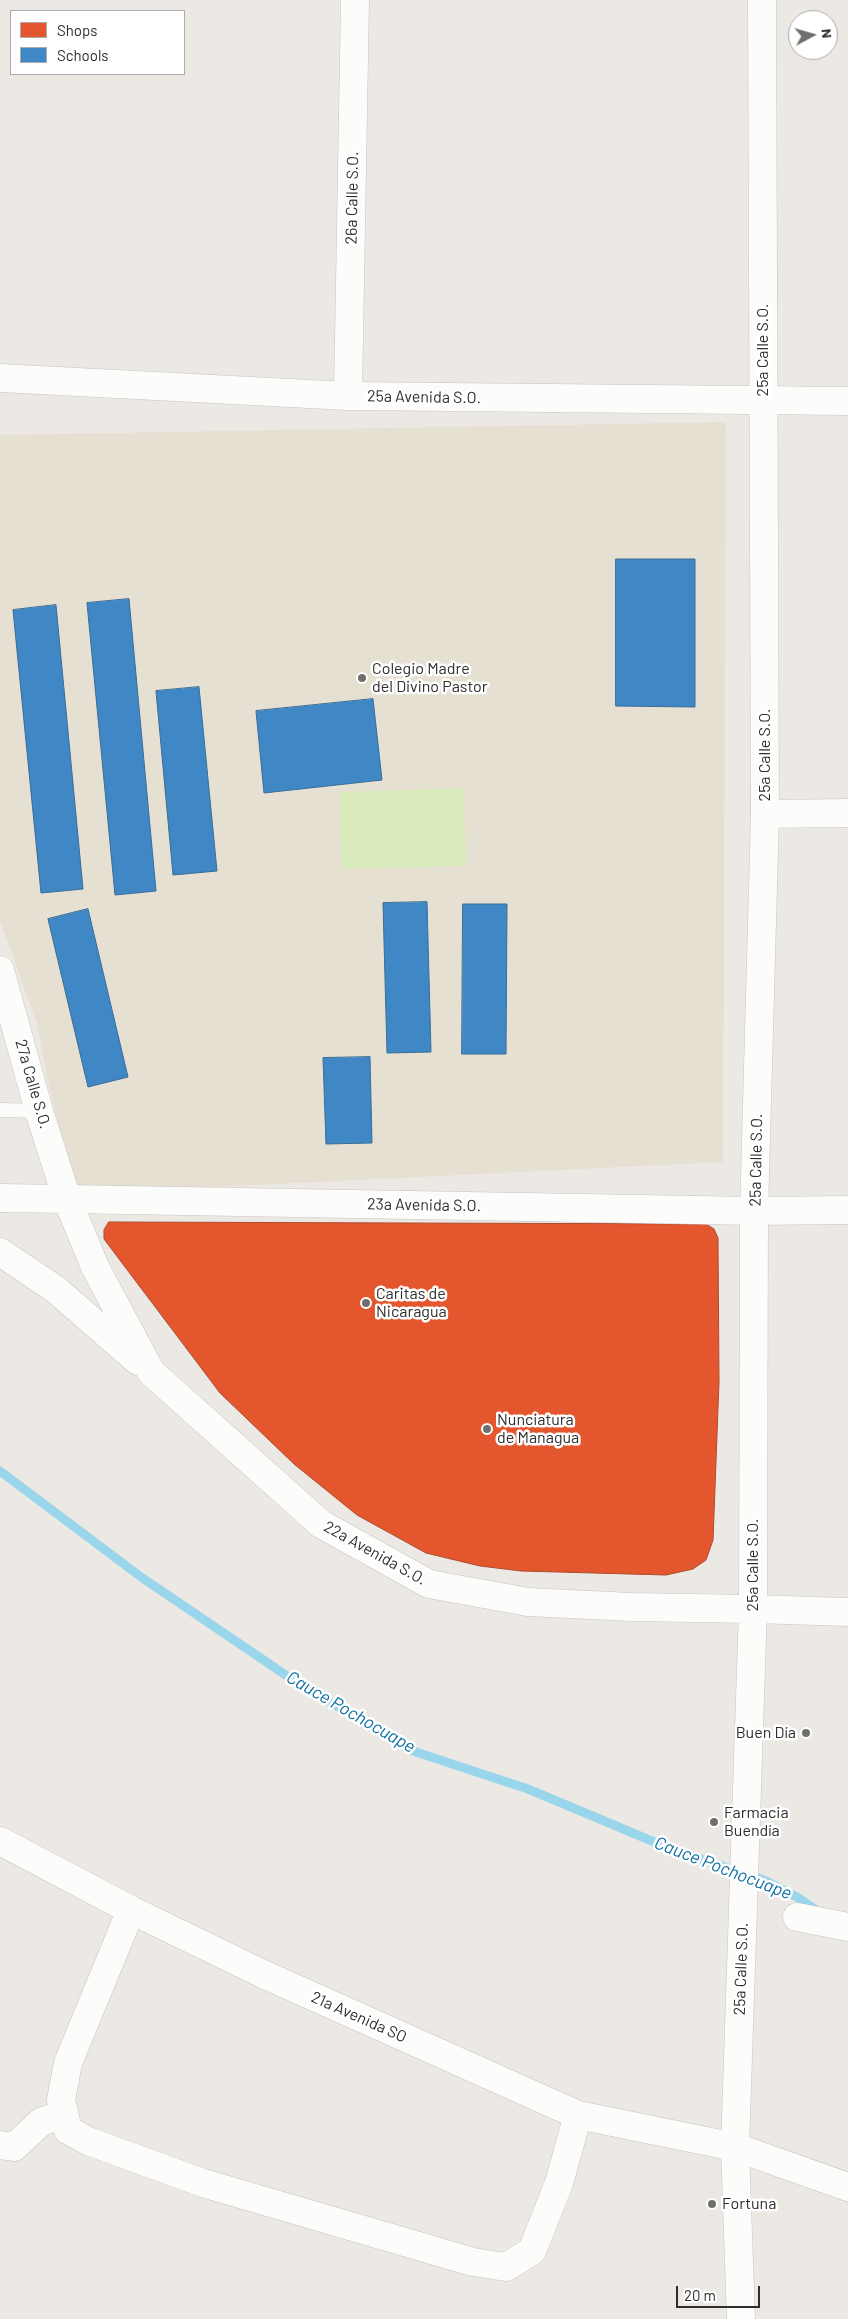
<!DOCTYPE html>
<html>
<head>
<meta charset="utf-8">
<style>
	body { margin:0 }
	#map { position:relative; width:848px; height:2319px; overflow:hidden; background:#ece8e4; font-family:Barlow,sans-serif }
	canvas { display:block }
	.legend { position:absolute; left:10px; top:10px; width:175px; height:65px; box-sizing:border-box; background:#fff; border:1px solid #ababab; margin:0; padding:6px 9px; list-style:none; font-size:15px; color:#2e2e2e }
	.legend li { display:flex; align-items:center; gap:10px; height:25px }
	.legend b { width:25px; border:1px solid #ababab }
	.north { position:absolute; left:788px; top:10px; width:50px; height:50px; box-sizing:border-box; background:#fff; border:1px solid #ababab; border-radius:50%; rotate:84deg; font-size:14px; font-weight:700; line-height:20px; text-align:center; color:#2e2e2e }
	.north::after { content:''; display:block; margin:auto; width:18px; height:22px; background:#706f6e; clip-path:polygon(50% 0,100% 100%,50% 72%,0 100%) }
	.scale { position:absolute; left:676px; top:2286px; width:84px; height:22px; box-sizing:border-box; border:2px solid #2e2e2e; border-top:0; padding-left:6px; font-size:15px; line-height:18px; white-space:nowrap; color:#2e2e2e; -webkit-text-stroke:4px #fff; paint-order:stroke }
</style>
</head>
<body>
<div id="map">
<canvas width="848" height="2319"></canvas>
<ul class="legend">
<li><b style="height:14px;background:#e4572e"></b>Shops</li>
<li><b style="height:14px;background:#3f88c5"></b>Schools</li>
</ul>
<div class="north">N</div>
<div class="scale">20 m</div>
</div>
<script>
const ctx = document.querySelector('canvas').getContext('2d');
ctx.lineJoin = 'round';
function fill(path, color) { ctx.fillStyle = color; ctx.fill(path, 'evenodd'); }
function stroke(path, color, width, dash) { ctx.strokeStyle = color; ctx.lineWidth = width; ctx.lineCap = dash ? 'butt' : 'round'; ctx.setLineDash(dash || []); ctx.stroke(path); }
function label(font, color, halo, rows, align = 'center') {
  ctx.font = font + ' Barlow,sans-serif'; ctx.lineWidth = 5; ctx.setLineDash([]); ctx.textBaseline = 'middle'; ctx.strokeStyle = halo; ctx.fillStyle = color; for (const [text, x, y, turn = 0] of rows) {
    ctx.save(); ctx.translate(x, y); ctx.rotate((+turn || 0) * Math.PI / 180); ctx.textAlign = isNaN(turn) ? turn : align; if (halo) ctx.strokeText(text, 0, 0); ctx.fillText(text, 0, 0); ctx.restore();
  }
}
fill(new Path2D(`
	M 726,422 L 723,1162 L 75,1194 L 48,1082 L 37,1024 L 0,920 L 0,435 Z`), '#e6e0d3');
fill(new Path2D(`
	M 464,788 L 466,866 L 342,869 L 340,792 Z`), '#d9eabb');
const shops = new Path2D(`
	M 109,1222 L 706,1224 L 714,1229 L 718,1238 L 719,1382 L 713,1540 L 706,1560 L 693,1569 L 666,1575 L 521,1571 L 480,1566 L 426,1553 L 357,1515 L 294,1464 L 220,1393 L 104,1239 L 104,1230 Z`);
fill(shops, '#e4572e');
stroke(shops, '#ad4b2e', 1);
const schools = new Path2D(`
	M 616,559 L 695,559 L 695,707 L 616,706 Z
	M 129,599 L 156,891 L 115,895 L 87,603 Z
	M 56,605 L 83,889 L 41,893 L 13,610 Z
	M 199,687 L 217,871 L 173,875 L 156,691 Z
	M 373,699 L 382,780 L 264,793 L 256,711 Z
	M 427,902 L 431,1052 L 387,1053 L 383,903 Z
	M 463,904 L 507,904 L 506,1054 L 462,1054 Z
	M 88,909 L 128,1077 L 88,1087 L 48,919 Z
	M 370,1057 L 372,1143 L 326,1144 L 323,1058 Z`);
fill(schools, '#3f88c5');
stroke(schools, '#3a6d98', 1);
stroke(new Path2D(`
	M 0,1471 L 141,1577 L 293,1680 L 410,1750 L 528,1789 L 671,1849 L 764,1880 L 797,1897 L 819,1912`), '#99d6ec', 9);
const service = new Path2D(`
	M 0,1110 L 39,1111`);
const minor = new Path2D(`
	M 0,378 L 348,396 L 848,401
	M 348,396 L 355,0
	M 765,814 L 848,813
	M 67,1199 L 754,1211 L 848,1210
	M 753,1609 L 848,1612
	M 0,1841 L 131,1910 L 263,1974 L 578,2115 L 735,2147 L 848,2187
	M 131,1910 L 68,2063 L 61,2100 L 68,2130 L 88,2141 L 203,2183 L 473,2262 L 506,2267 L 532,2251 L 559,2183 L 578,2115
	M 797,1917 L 848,1927
	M 0,2145 L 14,2147 L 41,2122 L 64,2114`);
const tertiary = new Path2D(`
	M 0,970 L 39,1111 L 67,1199 L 95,1267 L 151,1372 L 321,1524 L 429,1584 L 528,1602 L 631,1607 L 753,1609
	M 0,1198 L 67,1199
	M 0,1252 L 55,1289 L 138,1361
	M 741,2319 L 735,2147 L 753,1609 L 754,1211 L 765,814 L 762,0`);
stroke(service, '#c5c4c5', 15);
stroke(minor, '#c5c4c5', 29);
stroke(tertiary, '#c5c4c5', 29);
stroke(service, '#fcfcfb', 14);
stroke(minor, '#fcfcfb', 28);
stroke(tertiary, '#fcfcfb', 28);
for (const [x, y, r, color] of [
	[362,678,5,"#706f6e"],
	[366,1303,5,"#706f6e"],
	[487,1429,5,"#706f6e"],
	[806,1733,5,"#706f6e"],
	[714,1822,5,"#706f6e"],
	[712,2204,5,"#706f6e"]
]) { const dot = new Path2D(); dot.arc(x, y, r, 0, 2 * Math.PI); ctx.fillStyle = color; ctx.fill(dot); stroke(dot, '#fff', 2); }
label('16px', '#2e2e2e', '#fff', [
	["26a Calle S.O.",352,198,-89],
	["25a Calle S.O.",763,350,-90],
	["25a Avenida S.O.",424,397,1],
	["25a Calle S.O.",765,755,-90],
	["27a Calle S.O.",33,1084,74],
	["25a Calle S.O.",756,1160,-89],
	["23a Avenida S.O.",424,1205,1],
	["22a Avenida S.O.",375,1553,29],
	["25a Calle S.O.",753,1565,-90],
	["25a Calle S.O.",741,1969,-88],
	["21a Avenida SO",359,2017,24]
]);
label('16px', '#2e2e2e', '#fff', [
	["Colegio Madre",372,669],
	["del Divino Pastor",372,687],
	["Caritas de",376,1294],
	["Nicaragua",376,1312],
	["Nunciatura",497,1420],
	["de Managua",497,1438],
	["Buen Día",796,1733,"right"],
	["Farmacia",724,1813],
	["Buendía",724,1831],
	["Fortuna",722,2204]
], 'left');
label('italic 18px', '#0d6fa3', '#fff', [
	["Cauce Pochocuape",351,1712,30],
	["Cauce Pochocuape",723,1868,21]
]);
</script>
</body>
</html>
